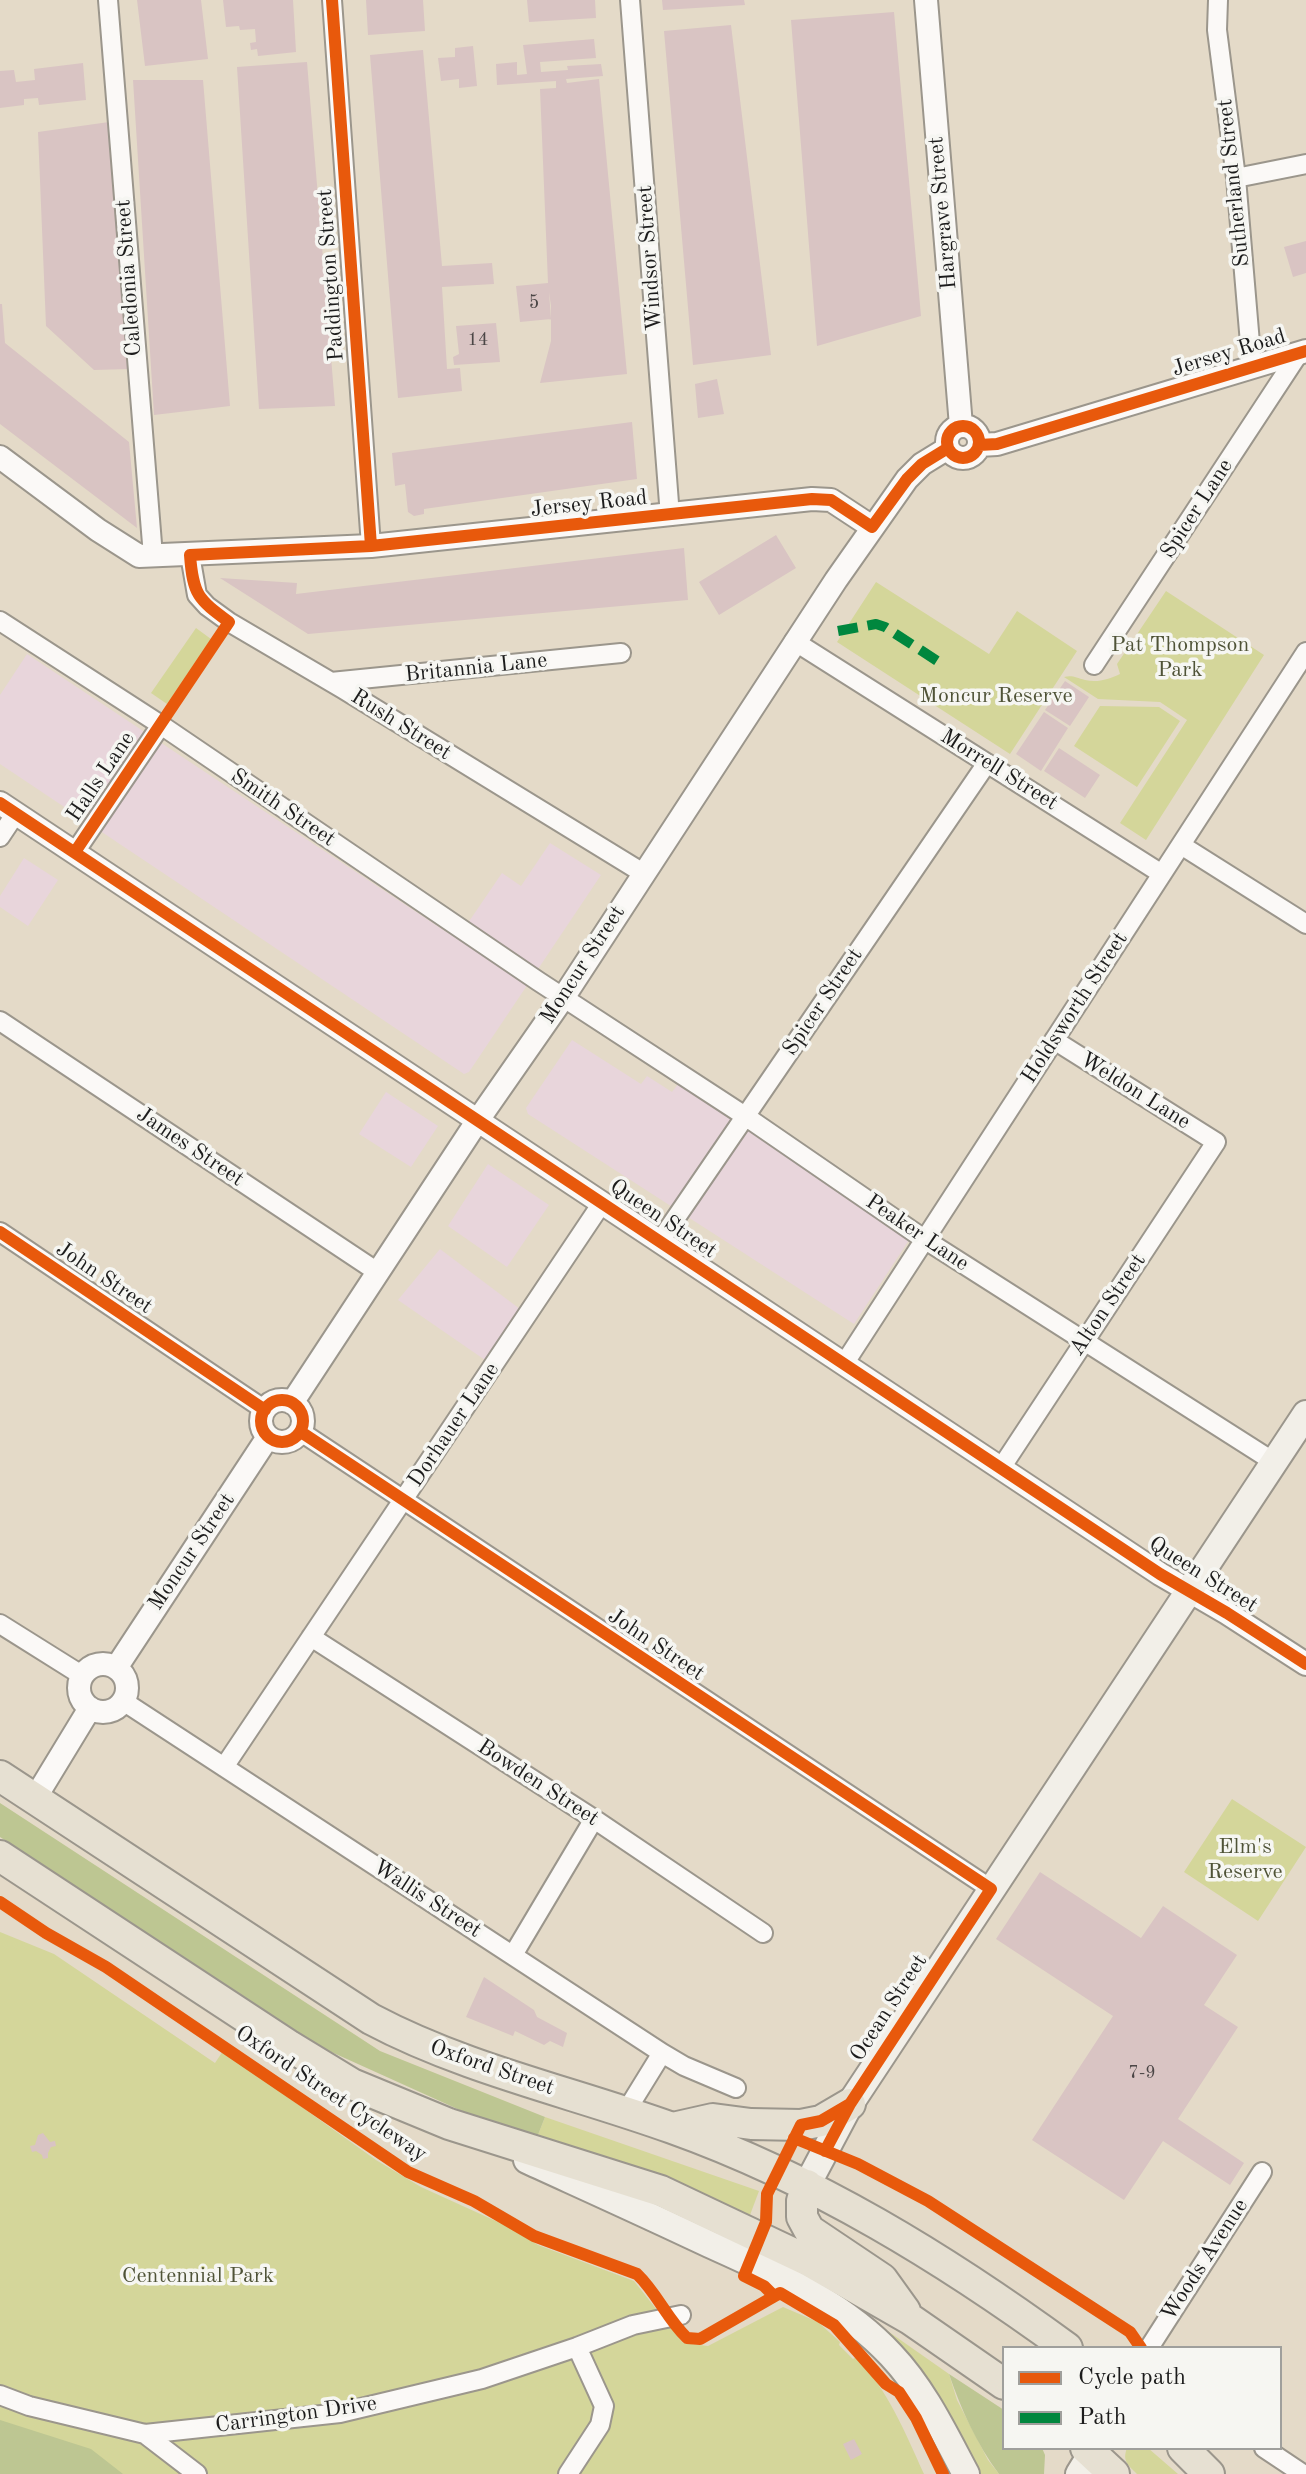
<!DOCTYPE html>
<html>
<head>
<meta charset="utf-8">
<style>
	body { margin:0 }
	#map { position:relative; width:1306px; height:2474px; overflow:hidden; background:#e4dac8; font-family:"Old Standard TT",serif }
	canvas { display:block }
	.legend { position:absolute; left:1002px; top:2346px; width:280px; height:104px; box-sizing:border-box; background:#f6f6f2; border:2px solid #9f9f9c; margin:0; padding:10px 14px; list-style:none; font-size:24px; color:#1c1c1c }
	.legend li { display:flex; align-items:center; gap:16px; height:40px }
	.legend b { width:40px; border:2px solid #9f9f9c }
</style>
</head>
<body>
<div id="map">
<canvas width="1306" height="2474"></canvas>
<ul class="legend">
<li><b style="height:10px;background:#e8590c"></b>Cycle path</li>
<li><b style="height:10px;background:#00873e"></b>Path</li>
</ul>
</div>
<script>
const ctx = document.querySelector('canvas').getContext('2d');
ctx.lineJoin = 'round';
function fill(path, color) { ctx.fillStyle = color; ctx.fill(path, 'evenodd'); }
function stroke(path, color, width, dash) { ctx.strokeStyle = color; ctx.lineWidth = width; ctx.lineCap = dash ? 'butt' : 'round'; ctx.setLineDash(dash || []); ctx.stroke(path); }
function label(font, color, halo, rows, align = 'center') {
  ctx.font = font + ' "Old Standard TT",serif'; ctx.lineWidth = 7; ctx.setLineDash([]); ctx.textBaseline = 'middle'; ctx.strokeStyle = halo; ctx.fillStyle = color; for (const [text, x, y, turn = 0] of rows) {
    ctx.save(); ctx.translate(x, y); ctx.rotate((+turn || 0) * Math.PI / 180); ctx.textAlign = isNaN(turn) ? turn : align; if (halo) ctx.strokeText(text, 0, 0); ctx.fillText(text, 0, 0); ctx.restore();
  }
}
fill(new Path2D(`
	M 27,654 L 457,939 L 502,873 L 521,886 L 550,843 L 601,875 L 469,1072 L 464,1074 L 0,764 L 0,695 Z
	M 24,858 L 58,880 L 28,926 L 0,907 L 0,896 Z
	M 572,1040 L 641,1084 L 647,1076 L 672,1092 L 678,1084 L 911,1237 L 854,1324 L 528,1114 L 526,1108 Z
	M 386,1092 L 438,1126 L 411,1167 L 359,1134 Z
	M 488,1164 L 549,1205 L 507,1267 L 448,1226 Z
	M 440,1249 L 520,1309 L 485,1360 L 398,1300 Z`), '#e8d5db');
fill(new Path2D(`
	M 876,582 L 989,654 L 1017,611 L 1077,651 L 1010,754 L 837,642 Z
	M 1166,591 L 1264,655 L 1146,840 L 1120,823 L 1187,720 L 1160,702 L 1098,699 L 1064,677 C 1073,675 1076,678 1085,680 C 1098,683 1109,679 1120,674 L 1117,664 Z
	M 196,628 L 211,639 L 167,704 L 151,693 Z
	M 1100,706 L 1159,707 L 1180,721 L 1137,787 L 1074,746 Z
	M 1232,1799 L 1306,1847 L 1258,1921 L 1184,1872 Z
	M 0,1932 L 54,1954 L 215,2063 L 223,2051 L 376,2160 L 421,2187 L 509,2227 L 538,2245 L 634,2281 L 683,2343 L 708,2346 L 783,2307 L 818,2322 L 840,2342 L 839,2345 L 853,2359 L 856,2357 C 888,2390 905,2432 924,2474 L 0,2474 Z
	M 545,2117 L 759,2191 L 750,2215 L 536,2140 Z
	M 872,2320 L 949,2374 L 957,2400 L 988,2460 L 999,2474 L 974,2474 L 932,2391 Z
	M 1127,2448 L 1148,2448 L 1178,2474 L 1137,2474 C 1128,2465 1122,2461 1127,2448 Z`), '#d4d69a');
fill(new Path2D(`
	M 0,1803 L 380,2051 L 545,2117 L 536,2140 L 473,2116 L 307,2041 L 0,1837 Z
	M 949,2374 L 1004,2410 L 1004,2448 L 1042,2448 L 1045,2455 L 1044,2474 L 999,2474 C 977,2445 961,2409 949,2374 Z
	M 0,2420 L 91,2449 L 123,2474 L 0,2474 Z`), '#bdc692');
fill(new Path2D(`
	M 137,0 L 201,0 L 208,59 L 145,66 Z
	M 223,0 L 293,0 L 296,52 L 258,56 L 257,49 L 251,50 L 250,43 L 256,42 L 255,29 L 240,30 L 239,26 L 226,27 Z
	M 366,0 L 423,0 L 425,31 L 368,35 Z
	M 527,0 L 595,0 L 596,18 L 529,22 Z
	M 662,0 L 744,0 L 745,5 L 663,10 Z
	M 894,12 L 921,316 L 817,346 L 791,20 Z
	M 731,25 L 771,355 L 693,365 L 664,31 Z
	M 594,39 L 596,58 L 540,62 L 541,72 L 568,70 L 567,66 L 601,64 L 603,76 L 566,79 L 567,83 L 599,79 L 627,374 L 540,383 L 551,341 L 551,306 L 549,292 L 551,319 L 520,322 L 516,286 L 548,283 L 540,89 L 556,88 L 556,81 L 497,85 L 496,64 L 517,62 L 517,75 L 527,74 L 523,45 Z
	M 473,46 L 477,86 L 459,88 L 459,79 L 441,81 L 438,58 L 455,57 L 455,48 Z
	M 423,50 L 442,266 L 492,263 L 494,284 L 442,287 L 447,369 L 460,368 L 462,391 L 398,398 L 370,55 Z
	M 307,62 L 335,406 L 259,409 L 237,67 Z
	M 83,63 L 86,100 L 39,105 L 38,98 L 24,99 L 24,105 L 0,108 L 0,71 L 14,70 L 16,82 L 35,80 L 34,69 Z
	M 133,80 L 203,80 L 230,406 L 154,415 Z
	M 109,122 L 129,369 L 94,370 L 46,326 L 38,132 Z
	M 1306,241 L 1306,273 L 1293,277 L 1284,247 Z
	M 0,304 L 2,304 L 5,343 L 129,442 L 137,528 L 0,424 Z
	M 496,323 L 500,362 L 454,365 L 453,357 L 459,354 L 456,326 Z
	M 717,379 L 724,414 L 698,418 L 695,384 Z
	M 632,422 L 637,479 L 424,509 L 424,514 L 414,516 L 408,512 L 405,484 L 395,486 L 392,453 Z
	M 776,535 L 796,568 L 719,615 L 699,582 Z
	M 684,548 L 688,600 L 308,634 L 220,578 L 297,583 L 296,594 Z
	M 1065,681 L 1089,697 L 1070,726 L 1045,710 Z
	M 1044,712 L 1068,728 L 1041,771 L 1016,754 Z
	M 1059,748 L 1100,775 L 1085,798 L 1044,771 Z
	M 1040,1872 L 1141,1938 L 1163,1906 L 1237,1955 L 1204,2005 L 1238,2027 L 1178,2119 L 1244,2163 L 1230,2185 L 1163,2141 L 1124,2200 L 1032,2140 L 1113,2016 L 996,1939 Z
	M 484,1977 L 534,2010 L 537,2017 L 567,2033 L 563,2047 L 550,2041 L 544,2045 L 515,2031 L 513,2036 L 466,2017 Z
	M 43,2133 L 50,2142 L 55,2141 L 56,2146 L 51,2147 L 48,2153 L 48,2158 L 43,2159 L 42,2155 L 36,2151 L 32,2152 L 30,2146 L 35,2145 L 38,2135 Z
	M 854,2439 L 862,2454 L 851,2460 L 843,2444 Z`), '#d9c4c3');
const minor = new Path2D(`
	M 108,0 L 153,556
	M 332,0 L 371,546
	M 630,0 L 670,516
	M 1218,0 L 1217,30 L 1236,178 L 1252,367
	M 1236,178 L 1306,164
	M 190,555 L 197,595 L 207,606 L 229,622 L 343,689 L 643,873
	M 0,621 L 161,725 L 538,981 L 745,1116 L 924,1239 L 1274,1462
	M 794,641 L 1162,874
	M 1094,665 L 1299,353
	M 331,682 L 621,653
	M 0,837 L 16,813
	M 1181,845 L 1306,924
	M 75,852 L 161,725
	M 0,1021 L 379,1273
	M 0,1232 L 265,1410
	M 660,1241 L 987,763
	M 844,1364 L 1306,652
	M 301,1432 L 991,1889
	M 1001,1468 L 1216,1142 L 1054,1040
	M 0,1624 L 83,1676
	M 311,1637 L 594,1819 L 763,1933
	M 123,1701 L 662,2053 L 684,2066 L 736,2088
	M 224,1767 L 602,1203
	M 513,1955 L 594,1819
	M 625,2113 L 662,2053
	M 1149,2348 L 1262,2172
	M 0,2395 L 29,2406 L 145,2434 L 340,2413 L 482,2379 L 577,2347 L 633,2325 L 681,2315
	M 145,2434 L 197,2474
	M 1264,2448 L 1303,2474
	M 568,2474 L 600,2425 L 604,2406 L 577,2347`);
const tertiary = new Path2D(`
	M 926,0 L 961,426
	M947 442a16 16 0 1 1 32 0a16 16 0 1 1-32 0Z
	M 979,445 L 997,444 L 1306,351
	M 0,457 L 98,530 L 139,556 L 371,546 L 812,499 L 831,500 L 872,527
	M 0,803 L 1160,1574 L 1227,1613 L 1306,1664
	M261 1421a21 21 0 1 1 42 0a21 21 0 1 1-42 0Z
	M 292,1403 L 478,1120 L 563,998 L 836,580 L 907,479 L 922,464 L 948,448
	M79 1688a24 24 0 1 1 48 0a24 24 0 1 1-48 0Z
	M 116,1668 L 268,1437
	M 34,1800 L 90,1708`);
const secondary = new Path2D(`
	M 527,2160 C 586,2187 646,2214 705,2242 C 772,2273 840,2300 891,2355 C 924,2390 944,2433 966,2474
	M 807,2185 L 850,2104 L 1306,1414
	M 1079,2474 L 1092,2453`);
const primary = new Path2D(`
	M 0,1776 L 371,2019 C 465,2069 572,2092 672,2128 C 815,2179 945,2259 1067,2348
	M 0,1856 L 288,2045 L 352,2084 L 449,2124 L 661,2191 L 809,2261 L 910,2319 L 1004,2384
	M 673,2128 L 713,2119 L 751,2124 L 801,2125 L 821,2121 L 850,2104
	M 807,2185 L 802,2201 L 802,2217 L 809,2230 L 882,2279 L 905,2311
	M 1086,2448 L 1114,2474
	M 1183,2448 L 1209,2474`);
stroke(minor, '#9b968c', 22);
stroke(tertiary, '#9b968c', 26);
stroke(secondary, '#9b968c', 30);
stroke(primary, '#9b968c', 34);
stroke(minor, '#fbf9f7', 18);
stroke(tertiary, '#fbf9f7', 22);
stroke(secondary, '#f2efe8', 26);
stroke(primary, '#e6e0d2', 30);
stroke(new Path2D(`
	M 838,631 L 876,624 L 885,627 L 942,664`), '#00873e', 10, [20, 10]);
stroke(new Path2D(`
	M 332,0 L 371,546
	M947 442a16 16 0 1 1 32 0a16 16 0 1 1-32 0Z
	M 979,445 L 997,444 L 1306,351
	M 0,803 L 1160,1574 L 1227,1613 L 1306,1664
	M 75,852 L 229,622 C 198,599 193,595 190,555 L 371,546 L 812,499 L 831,500 L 872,527 L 907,479 L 922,464 L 948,448
	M 0,1232 L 265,1410
	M261 1421a21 21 0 1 1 42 0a21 21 0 1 1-42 0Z
	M 301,1432 L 991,1889 L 850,2104 L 825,2151
	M 0,1902 L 46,1933 L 106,1967 L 408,2172 L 474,2201 L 534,2236 L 637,2274 C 657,2293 667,2319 687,2338 L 700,2339 L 780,2293 L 834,2325 L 886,2384 L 899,2392 L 916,2418 L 943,2474
	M 794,2138 L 858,2164 L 928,2201 L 1130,2332 L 1141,2348
	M 774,2296 L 764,2286 L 744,2276 L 766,2222 L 767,2194 L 801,2125 L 821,2121 L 850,2104`), '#e8590c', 12);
label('18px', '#4b4646', null, [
	["5",534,303],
	["14",478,340],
	["7-9",1142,2073]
]);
label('22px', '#1c1c1c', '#f6f6f2', [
	["Sutherland Street",1234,183,-96],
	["Hargrave Street",943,213,-95],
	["Windsor Street",650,258,-94],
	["Paddington Street",331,275,-94],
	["Caledonia Street",129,278,-94],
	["Jersey Road",1229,353,-17],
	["Jersey Road",589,504,-6],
	["Spicer Lane",1197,509,-57],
	["Britannia Lane",476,668,-6],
	["Rush Street",401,725,32],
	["Morrell Street",999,770,32],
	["Halls Lane",101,777,-56],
	["Smith Street",283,808,34],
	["Moncur Street",583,965,-57],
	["Spicer Street",823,1002,-56],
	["Holdsworth Street",1075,1008,-57],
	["Weldon Lane",1135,1091,32],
	["James Street",190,1147,34],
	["Queen Street",663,1219,34],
	["Peaker Lane",917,1233,34],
	["John Street",104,1278,34],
	["Alton Street",1108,1305,-56],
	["Dorhauer Lane",454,1425,-56],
	["Moncur Street",192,1552,-56],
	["Queen Street",1203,1575,32],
	["John Street",656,1645,34],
	["Bowden Street",538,1783,33],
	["Wallis Street",427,1899,33],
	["Ocean Street",889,2008,-57],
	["Oxford Street",492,2068,19],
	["Oxford Street Cycleway",331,2094,34],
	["Woods Avenue",1205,2260,-57],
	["Carrington Drive",296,2415,-8]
]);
label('22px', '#4f5337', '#f6f6f2', [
	["Pat Thompson",1180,645],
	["Park",1180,670],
	["Moncur Reserve",996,696],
	["Elm's",1245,1847],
	["Reserve",1245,1872],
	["Centennial Park",198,2276]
]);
</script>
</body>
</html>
